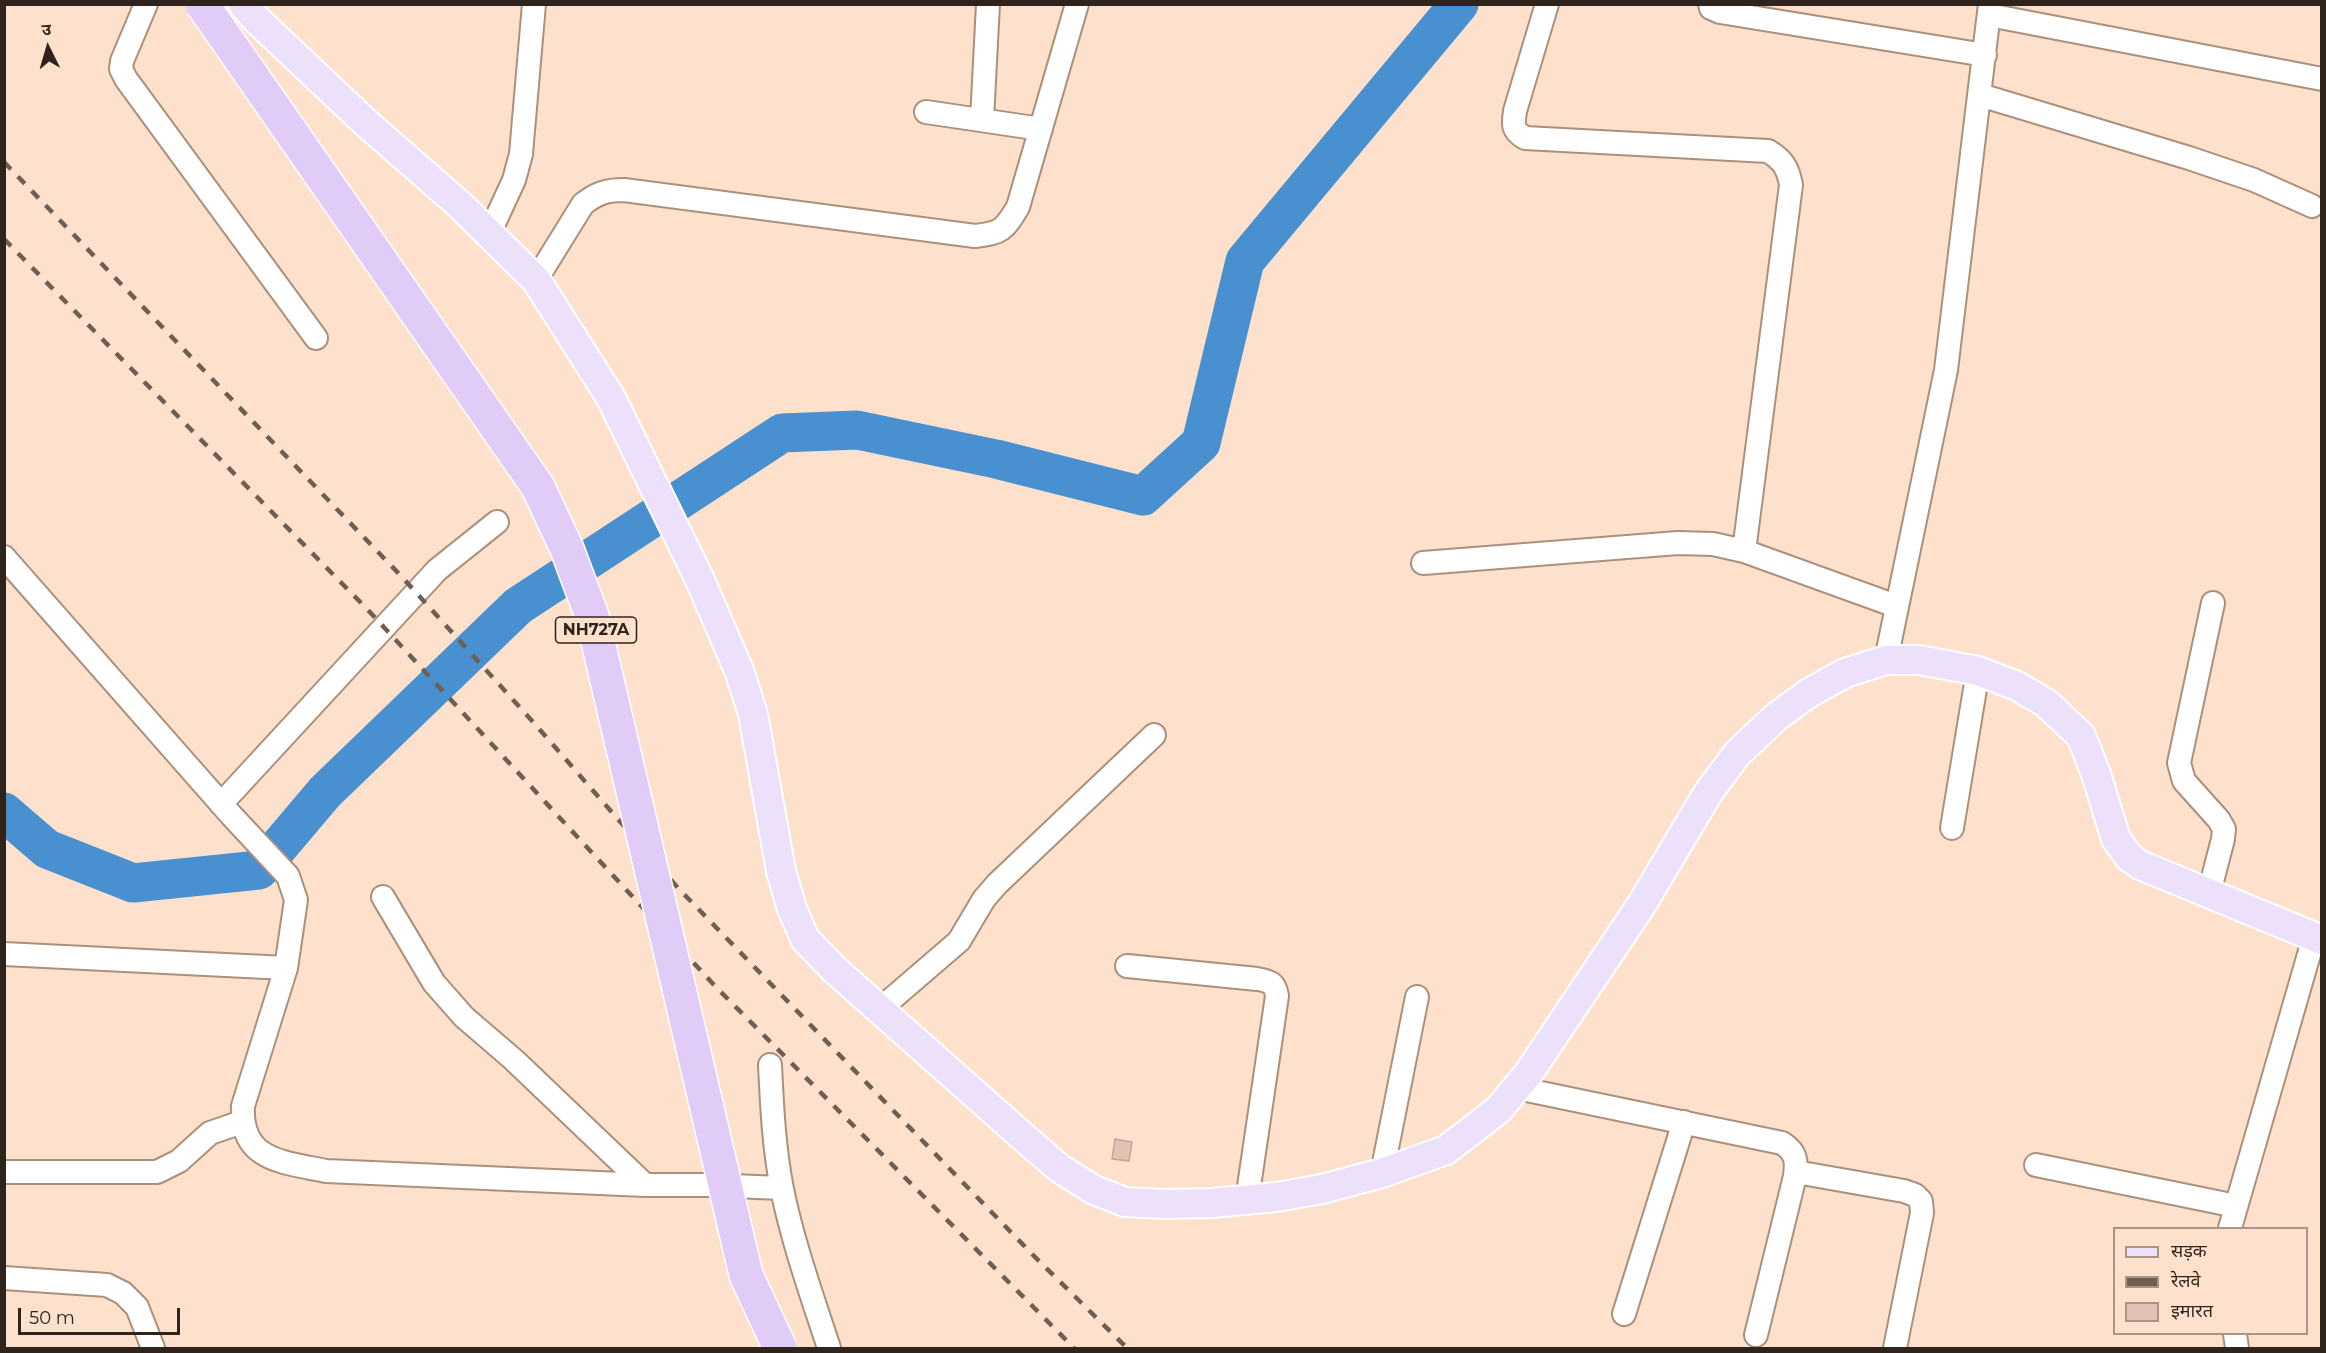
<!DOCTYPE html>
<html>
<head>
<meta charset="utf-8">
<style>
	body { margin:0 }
	#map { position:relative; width:2326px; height:1353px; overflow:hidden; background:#fee1cc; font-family:Montserrat,"Noto Sans Devanagari",sans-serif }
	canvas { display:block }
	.frame { position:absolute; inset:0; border:6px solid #2f241c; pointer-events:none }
	.legend { position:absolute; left:2113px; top:1227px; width:195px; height:108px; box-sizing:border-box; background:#fee1cc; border:2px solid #ab9586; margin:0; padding:8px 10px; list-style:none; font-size:18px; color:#2f241c }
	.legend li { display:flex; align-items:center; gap:12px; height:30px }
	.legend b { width:30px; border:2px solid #ab9586 }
	.north { position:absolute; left:18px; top:18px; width:60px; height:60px; -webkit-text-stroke:4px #fee1cc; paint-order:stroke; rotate:355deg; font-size:16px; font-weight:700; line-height:24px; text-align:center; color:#2f241c }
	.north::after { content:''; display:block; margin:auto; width:21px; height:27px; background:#2f241c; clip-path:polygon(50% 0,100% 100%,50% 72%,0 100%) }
	.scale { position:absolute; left:18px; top:1308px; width:162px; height:27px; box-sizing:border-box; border:3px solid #2f241c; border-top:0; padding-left:8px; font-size:18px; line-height:21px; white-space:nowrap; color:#2f241c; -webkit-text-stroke:4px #fee1cc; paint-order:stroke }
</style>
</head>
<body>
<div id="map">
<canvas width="2326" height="1353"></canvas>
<div class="frame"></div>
<ul class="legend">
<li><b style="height:8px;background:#ece0fa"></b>सड़क</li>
<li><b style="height:8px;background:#6f5f53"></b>रेलवे</li>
<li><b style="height:16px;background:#e3c1b4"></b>इमारत</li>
</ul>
<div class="north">उ</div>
<div class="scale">50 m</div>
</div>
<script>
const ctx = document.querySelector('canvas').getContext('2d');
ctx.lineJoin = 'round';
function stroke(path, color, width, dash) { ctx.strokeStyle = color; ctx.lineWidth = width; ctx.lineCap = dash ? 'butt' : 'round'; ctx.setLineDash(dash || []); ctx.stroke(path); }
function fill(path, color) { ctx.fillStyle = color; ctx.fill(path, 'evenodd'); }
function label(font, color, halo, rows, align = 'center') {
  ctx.font = font + ' Montserrat,sans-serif'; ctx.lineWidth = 6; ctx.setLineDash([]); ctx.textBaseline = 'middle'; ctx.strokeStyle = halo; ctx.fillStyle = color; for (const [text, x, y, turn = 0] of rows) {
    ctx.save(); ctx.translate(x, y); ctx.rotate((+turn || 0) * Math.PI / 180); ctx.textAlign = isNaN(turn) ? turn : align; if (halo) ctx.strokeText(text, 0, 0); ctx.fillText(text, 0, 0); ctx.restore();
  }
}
stroke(new Path2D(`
	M 4,812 L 47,849 L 133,883 L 259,870 L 325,792 L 518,606 L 782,433 L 857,430 L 996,459 L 1143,496 L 1201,443 L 1245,261 L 1459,4`), '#4890d0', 39);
const building = new Path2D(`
	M 1115,1139 L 1132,1142 L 1129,1161 L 1112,1159 Z`);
fill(building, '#e3c1b4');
stroke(building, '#c4a397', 1.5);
const minor = new Path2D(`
	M 146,4 L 122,61 L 121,69 L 126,79 L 316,338
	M 1547,4 L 1515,111 C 1513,125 1512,130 1525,138 L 1768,151 C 1783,160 1788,168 1791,185 L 1744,551
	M 1710,4 L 1711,8 L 1720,12 L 1985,55
	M 1989,15 L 2322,79
	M 1980,95 L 2189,158 L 2254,180 L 2312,206
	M 926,112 L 1041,129
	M 982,120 L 988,4
	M 489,234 L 514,180 L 521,154 L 534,4
	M 536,280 L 583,204 C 597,193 607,190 624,190 L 975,236 C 1002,233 1004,230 1018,207 L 1077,4
	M 4,557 L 231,815 L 288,876 L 296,900 L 286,968 L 243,1106 C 240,1161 283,1162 326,1171 L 645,1185 L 708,1185 L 781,1188
	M 1423,563 L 1678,543 L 1713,544 L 1744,551 L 1896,606
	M 1886,660 L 1946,370 L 1990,4
	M 221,804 L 437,570 L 497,522
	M 1952,828 L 1978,671
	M 2209,893 L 2223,839 L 2224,829 L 2219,820 L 2184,781 L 2179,763 L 2213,603
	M 383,897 L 434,983 L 464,1017 L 514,1060 L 645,1185
	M 4,954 L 286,968
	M 1127,966 L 1257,979 C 1270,981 1275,983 1277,996 L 1247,1200
	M 880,1009 L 959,941 L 984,899 L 997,884 L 1154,735
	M 770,1065 C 772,1107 774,1148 782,1189 C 793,1243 812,1296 829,1348
	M 1517,1088 L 1782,1143 C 1796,1152 1797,1160 1795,1176 L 1756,1335
	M 2036,1165 L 2236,1206
	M 4,1172 L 157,1172 L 179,1161 L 210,1133 L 242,1122
	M 1796,1172 L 1904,1191 L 1915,1195 L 1921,1201 L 1922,1213 L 1895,1348
	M 1382,1173 L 1417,997
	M 2230,1228 L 2314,937
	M 4,1278 L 107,1285 L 123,1293 L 137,1307 L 153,1348
	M 1624,1314 L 1684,1122
	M 2235,1334 L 2237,1348`);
const major = new Path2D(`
	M 243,4 L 256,19 L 365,122 L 460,205 L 536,280 L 611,398 L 700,580 L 740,673 L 753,714 L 781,871 L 792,909 L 805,939 L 835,970 L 1021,1135 L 1059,1168 L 1094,1190 L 1125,1202 L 1165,1204 L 1211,1203 L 1277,1197 L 1322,1189 L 1382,1173 L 1446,1150 L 1498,1110 L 1528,1074 L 1642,904 L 1708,793 L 1737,754 L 1776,717 L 1809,693 L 1845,673 L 1886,660 L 1919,660 L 1978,671 L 2017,686 L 2046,703 L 2081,736 L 2096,774 L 2116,839 L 2129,857 L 2140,865 L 2322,940`);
stroke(minor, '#ab907c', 26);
stroke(major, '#fff', 32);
stroke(minor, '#fff', 22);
stroke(major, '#ece0fa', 28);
stroke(new Path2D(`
	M 4,162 L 402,577 L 534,723 L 678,888 L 1034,1256 L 1127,1348
	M 4,239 L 368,610 L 715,986 L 1074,1348`), '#6f5f53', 4.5, [10, 10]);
const highwayBridge = new Path2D(`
	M 202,4 L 538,487 L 567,549 L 592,616 L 746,1275 L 780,1348`);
stroke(highwayBridge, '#fff', 36, []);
stroke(highwayBridge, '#e0ccf7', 33);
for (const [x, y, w] of [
	[596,630,81]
]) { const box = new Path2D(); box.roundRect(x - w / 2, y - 13, w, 26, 4.5); ctx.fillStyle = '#fee1cc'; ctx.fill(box); stroke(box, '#2f241c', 1.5); }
label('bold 16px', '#2f241c', null, [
	["NH727A",596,630]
]);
</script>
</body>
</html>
